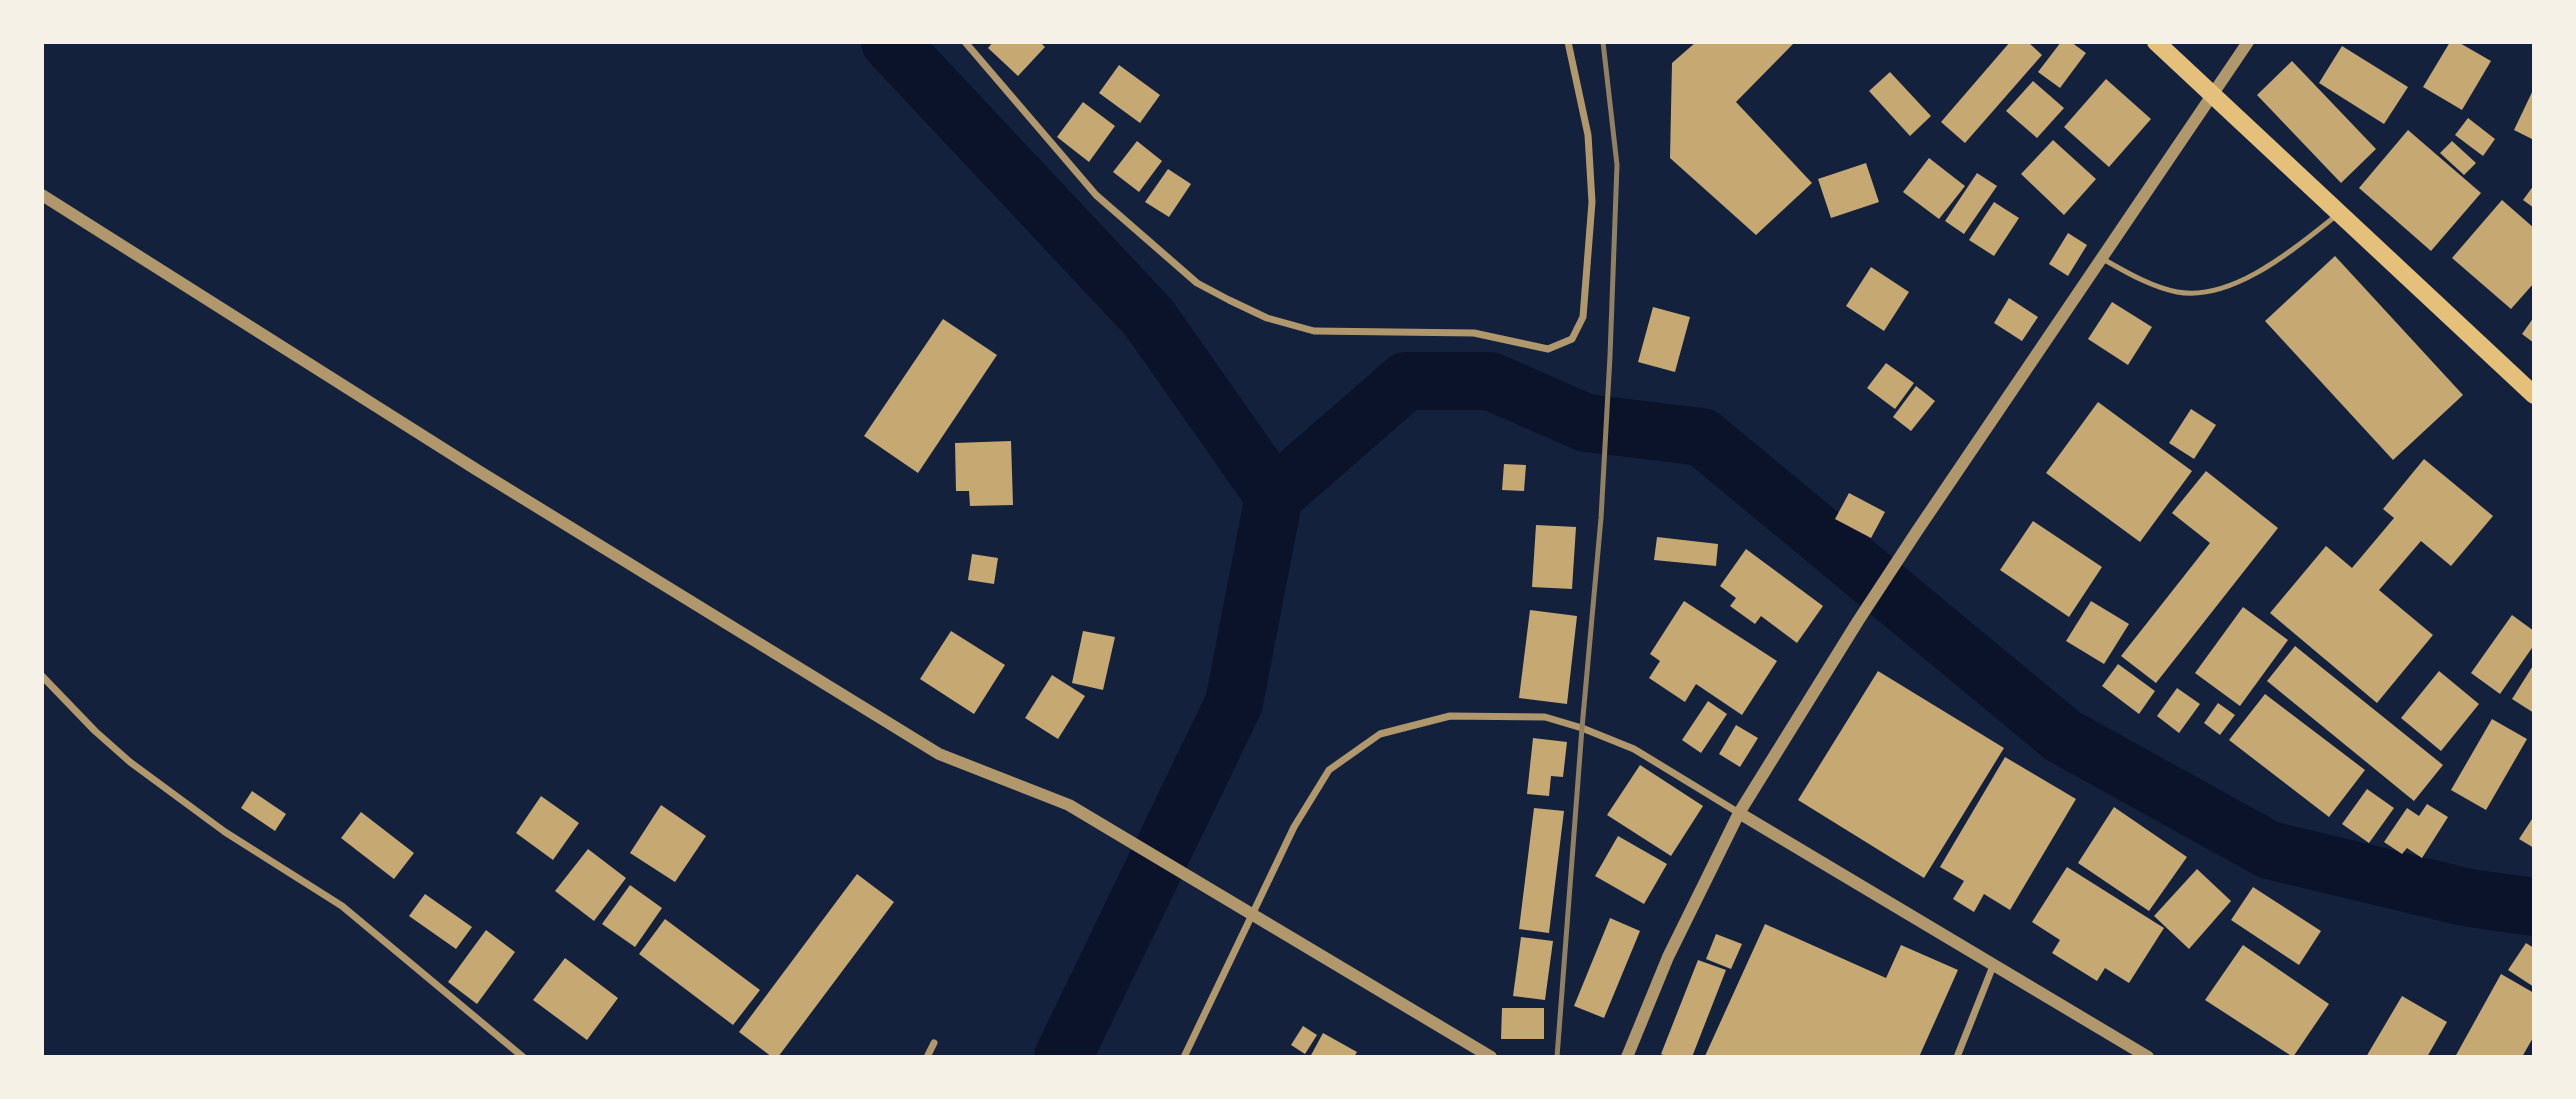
<!DOCTYPE html>
<html>
<head>
<meta charset="utf-8">
<style>
	body { margin:0 }
	#map { position:relative; width:2576px; height:1099px; overflow:hidden; background:#14213d; font-family:"Libre Baskerville",serif }
	canvas { display:block }
	.frame { position:absolute; inset:0; border:44px solid #f6f1e7; pointer-events:none }
</style>
</head>
<body>
<div id="map">
<canvas width="2576" height="1099"></canvas>
<div class="frame"></div>
</div>
<script>
const ctx = document.querySelector('canvas').getContext('2d');
ctx.lineJoin = 'round';
function stroke(path, color, width, dash) { ctx.strokeStyle = color; ctx.lineWidth = width; ctx.lineCap = dash ? 'butt' : 'round'; ctx.setLineDash(dash || []); ctx.stroke(path); }
function fill(path, color) { ctx.fillStyle = color; ctx.fill(path, 'evenodd'); }
stroke(new Path2D(`
	M 890,42 L 1149,318 L 1274,496 L 1234,703 L 1063,1057
	M 1274,496 L 1406,381 L 1490,381 L 1586,423 L 1702,437 L 2063,736 L 2269,850 L 2469,898 L 2534,907`), '#0b132b', 58);
fill(new Path2D(`
	M 993,42 L 1040,42 L 1045,47 L 1018,76 L 988,48 Z
	M 1696,42 L 1795,42 L 1736,102 L 1812,183 L 1756,235 L 1670,158 L 1672,63 Z
	M 2010,42 L 2028,42 L 2042,55 L 1965,143 L 1941,122 Z
	M 2061,42 L 2071,42 L 2086,53 L 2060,88 L 2038,72 Z
	M 2450,42 L 2458,42 L 2491,61 L 2462,110 L 2423,87 Z
	M 2342,46 L 2408,87 L 2384,124 L 2319,83 Z
	M 2292,61 L 2376,149 L 2341,183 L 2257,95 Z
	M 1119,65 L 1160,95 L 1140,123 L 1099,93 Z
	M 1890,72 L 1931,116 L 1910,136 L 1869,91 Z
	M 2106,79 L 2151,119 L 2109,167 L 2064,127 Z
	M 2033,81 L 2064,108 L 2037,138 L 2006,111 Z
	M 2534,88 L 2534,140 L 2514,130 Z
	M 1083,102 L 1115,126 L 1089,162 L 1057,137 Z
	M 2468,118 L 2495,139 L 2483,156 L 2455,135 Z
	M 2408,130 L 2481,193 L 2431,251 L 2359,188 Z
	M 2053,140 L 2096,179 L 2064,215 L 2021,174 Z
	M 1137,141 L 1162,161 L 1139,192 L 1113,172 Z
	M 2452,141 L 2476,163 L 2464,175 L 2440,153 Z
	M 1929,158 L 1965,186 L 1939,219 L 1903,192 Z
	M 1866,163 L 1879,202 L 1831,218 L 1818,179 Z
	M 1168,169 L 1191,184 L 1169,217 L 1145,202 Z
	M 1977,173 L 1997,186 L 1964,234 L 1945,221 Z
	M 2534,185 L 2534,208 L 2523,200 Z
	M 2502,200 L 2534,228 L 2534,283 L 2511,309 L 2452,258 Z
	M 1994,202 L 2019,218 L 1994,256 L 1969,240 Z
	M 2068,233 L 2087,245 L 2068,276 L 2049,264 Z
	M 2335,256 L 2463,395 L 2393,460 L 2265,321 Z
	M 1871,267 L 1909,292 L 1884,331 L 1846,306 Z
	M 2009,298 L 2038,317 L 2022,341 L 1994,323 Z
	M 2112,302 L 2152,327 L 2128,365 L 2088,339 Z
	M 1653,307 L 1690,317 L 1675,372 L 1638,362 Z
	M 2534,317 L 2534,343 L 2522,334 Z
	M 943,319 L 997,355 L 918,473 L 864,436 Z
	M 1886,363 L 1914,383 L 1895,409 L 1867,388 Z
	M 1916,386 L 1935,401 L 1911,431 L 1893,417 Z
	M 2098,402 L 2192,471 L 2140,542 L 2046,473 Z
	M 2191,409 L 2216,425 L 2194,459 L 2169,443 Z
	M 1011,441 L 1013,505 L 970,506 L 969,491 L 956,491 L 955,443 Z
	M 2424,459 L 2493,516 L 2451,566 L 2421,541 L 2379,590 L 2433,635 L 2377,703 L 2270,613 L 2326,546 L 2352,568 L 2394,518 L 2383,509 Z
	M 1504,464 L 1526,465 L 1524,491 L 1502,490 Z
	M 2206,471 L 2278,528 L 2156,683 L 2121,656 L 2210,543 L 2172,513 Z
	M 1849,493 L 1885,512 L 1871,538 L 1835,519 Z
	M 2033,521 L 2102,567 L 2069,617 L 2000,570 Z
	M 1536,525 L 1576,527 L 1572,589 L 1532,587 Z
	M 1657,537 L 1718,544 L 1716,566 L 1654,560 Z
	M 1746,549 L 1823,606 L 1797,643 L 1761,616 L 1755,624 L 1730,606 L 1736,598 L 1720,586 Z
	M 972,554 L 998,558 L 994,584 L 968,580 Z
	M 1684,601 L 1777,661 L 1742,715 L 1696,684 L 1685,702 L 1649,678 L 1660,661 L 1650,654 Z
	M 2091,601 L 2129,624 L 2104,664 L 2066,641 Z
	M 2243,607 L 2288,640 L 2240,706 L 2195,673 Z
	M 1530,610 L 1577,616 L 1567,704 L 1519,698 Z
	M 2512,615 L 2534,631 L 2534,645 L 2500,694 L 2471,673 Z
	M 951,631 L 1005,665 L 974,714 L 920,679 Z
	M 1083,631 L 1115,637 L 1103,690 L 1072,683 Z
	M 2295,646 L 2443,765 L 2414,801 L 2267,681 Z
	M 2118,664 L 2155,691 L 2139,714 L 2102,686 Z
	M 2534,664 L 2534,713 L 2512,699 Z
	M 1878,671 L 2004,748 L 1924,878 L 1798,800 Z
	M 2439,671 L 2479,704 L 2441,751 L 2401,718 Z
	M 1052,675 L 1085,696 L 1058,739 L 1025,718 Z
	M 2177,688 L 2200,704 L 2179,733 L 2157,716 Z
	M 2265,694 L 2365,770 L 2329,817 L 2229,740 Z
	M 1708,701 L 1727,714 L 1701,753 L 1682,740 Z
	M 2218,703 L 2235,715 L 2220,735 L 2204,723 Z
	M 2492,719 L 2527,739 L 2486,810 L 2451,790 Z
	M 1736,725 L 1758,738 L 1740,767 L 1719,754 Z
	M 1533,738 L 1567,742 L 1563,777 L 1551,776 L 1549,796 L 1527,794 Z
	M 2005,757 L 2076,799 L 2010,910 L 1984,894 L 1974,912 L 1953,899 L 1964,881 L 1940,867 Z
	M 1640,765 L 1703,806 L 1671,856 L 1607,815 Z
	M 2367,789 L 2394,808 L 2369,843 L 2342,824 Z
	M 252,791 L 286,814 L 275,831 L 241,808 Z
	M 541,796 L 579,823 L 553,860 L 516,833 Z
	M 2427,804 L 2448,817 L 2422,858 L 2407,848 L 2402,854 L 2384,842 L 2407,808 L 2419,816 Z
	M 661,805 L 706,836 L 675,882 L 630,853 Z
	M 2114,807 L 2187,857 L 2149,911 L 2078,863 Z
	M 1534,808 L 1564,811 L 1549,933 L 1519,929 Z
	M 361,812 L 414,853 L 394,879 L 341,838 Z
	M 2534,816 L 2534,848 L 2519,839 Z
	M 1618,836 L 1667,864 L 1644,904 L 1595,876 Z
	M 588,849 L 626,878 L 594,921 L 555,891 Z
	M 2067,867 L 2164,928 L 2129,983 L 2105,968 L 2097,981 L 2052,953 L 2060,940 L 2032,922 Z
	M 2197,869 L 2231,901 L 2189,949 L 2154,916 Z
	M 857,874 L 894,902 L 778,1057 L 772,1057 L 739,1032 Z
	M 630,885 L 662,908 L 635,947 L 602,924 Z
	M 2253,887 L 2321,931 L 2299,965 L 2231,920 Z
	M 425,894 L 472,927 L 456,949 L 409,916 Z
	M 1610,918 L 1640,931 L 1604,1018 L 1574,1006 Z
	M 665,919 L 760,990 L 733,1025 L 639,954 Z
	M 1765,924 L 1886,978 L 1901,945 L 1958,970 L 1919,1057 L 1705,1056 Z
	M 486,930 L 515,952 L 477,1004 L 448,982 Z
	M 1716,934 L 1742,944 L 1731,969 L 1706,959 Z
	M 1521,937 L 1553,941 L 1545,1000 L 1513,996 Z
	M 2526,943 L 2534,948 L 2534,987 L 2508,970 Z
	M 2243,945 L 2329,1004 L 2293,1057 L 2205,1000 Z
	M 565,958 L 618,998 L 587,1040 L 533,1000 Z
	M 1698,960 L 1726,970 L 1692,1057 L 1668,1057 L 1661,1054 Z
	M 2501,974 L 2534,993 L 2534,1036 L 2522,1057 L 2455,1057 Z
	M 2402,996 L 2447,1022 L 2427,1057 L 2366,1057 Z
	M 1502,1008 L 1544,1008 L 1544,1039 L 1501,1039 Z
	M 1303,1026 L 1317,1035 L 1305,1054 L 1291,1045 Z
	M 1323,1033 L 1357,1052 L 1354,1057 L 1310,1057 Z`), '#c6a872');
stroke(new Path2D(`
	M 2103,259 C 2126,272 2151,287 2177,292 C 2233,302 2295,248 2337,215`), '#b1986c', 5);
stroke(new Path2D(`
	M 965,42 L 1096,195 L 1197,283 L 1229,300 L 1267,318 L 1314,331 L 1474,333 L 1548,349 L 1572,339 L 1583,317 L 1592,202 L 1588,135 L 1568,42
	M 42,676 L 95,731 L 130,762 L 225,832 L 342,906 L 523,1057
	M 927,1057 L 934,1043
	M 1184,1057 L 1294,827 L 1329,770 L 1380,734 L 1450,716 L 1545,717 L 1582,728 L 1634,749 L 1739,813
	M 1957,1057 L 1993,966`), '#b1986c', 7);
stroke(new Path2D(`
	M 42,195 L 477,470 L 939,754 L 1069,805 L 1491,1057
	M 1739,813 L 2148,1057
	M 1627,1057 L 1668,957 L 1739,813 L 1858,621 L 1917,531 L 2248,42`), '#b1986c', 12);
stroke(new Path2D(`
	M 2156,42 L 2534,395`), '#e5c07b', 18);
stroke(new Path2D(`
	M 1557,1057 L 1582,728 L 1601,518 L 1610,356 L 1617,165 L 1603,42`), '#918062', 5);
</script>
</body>
</html>
